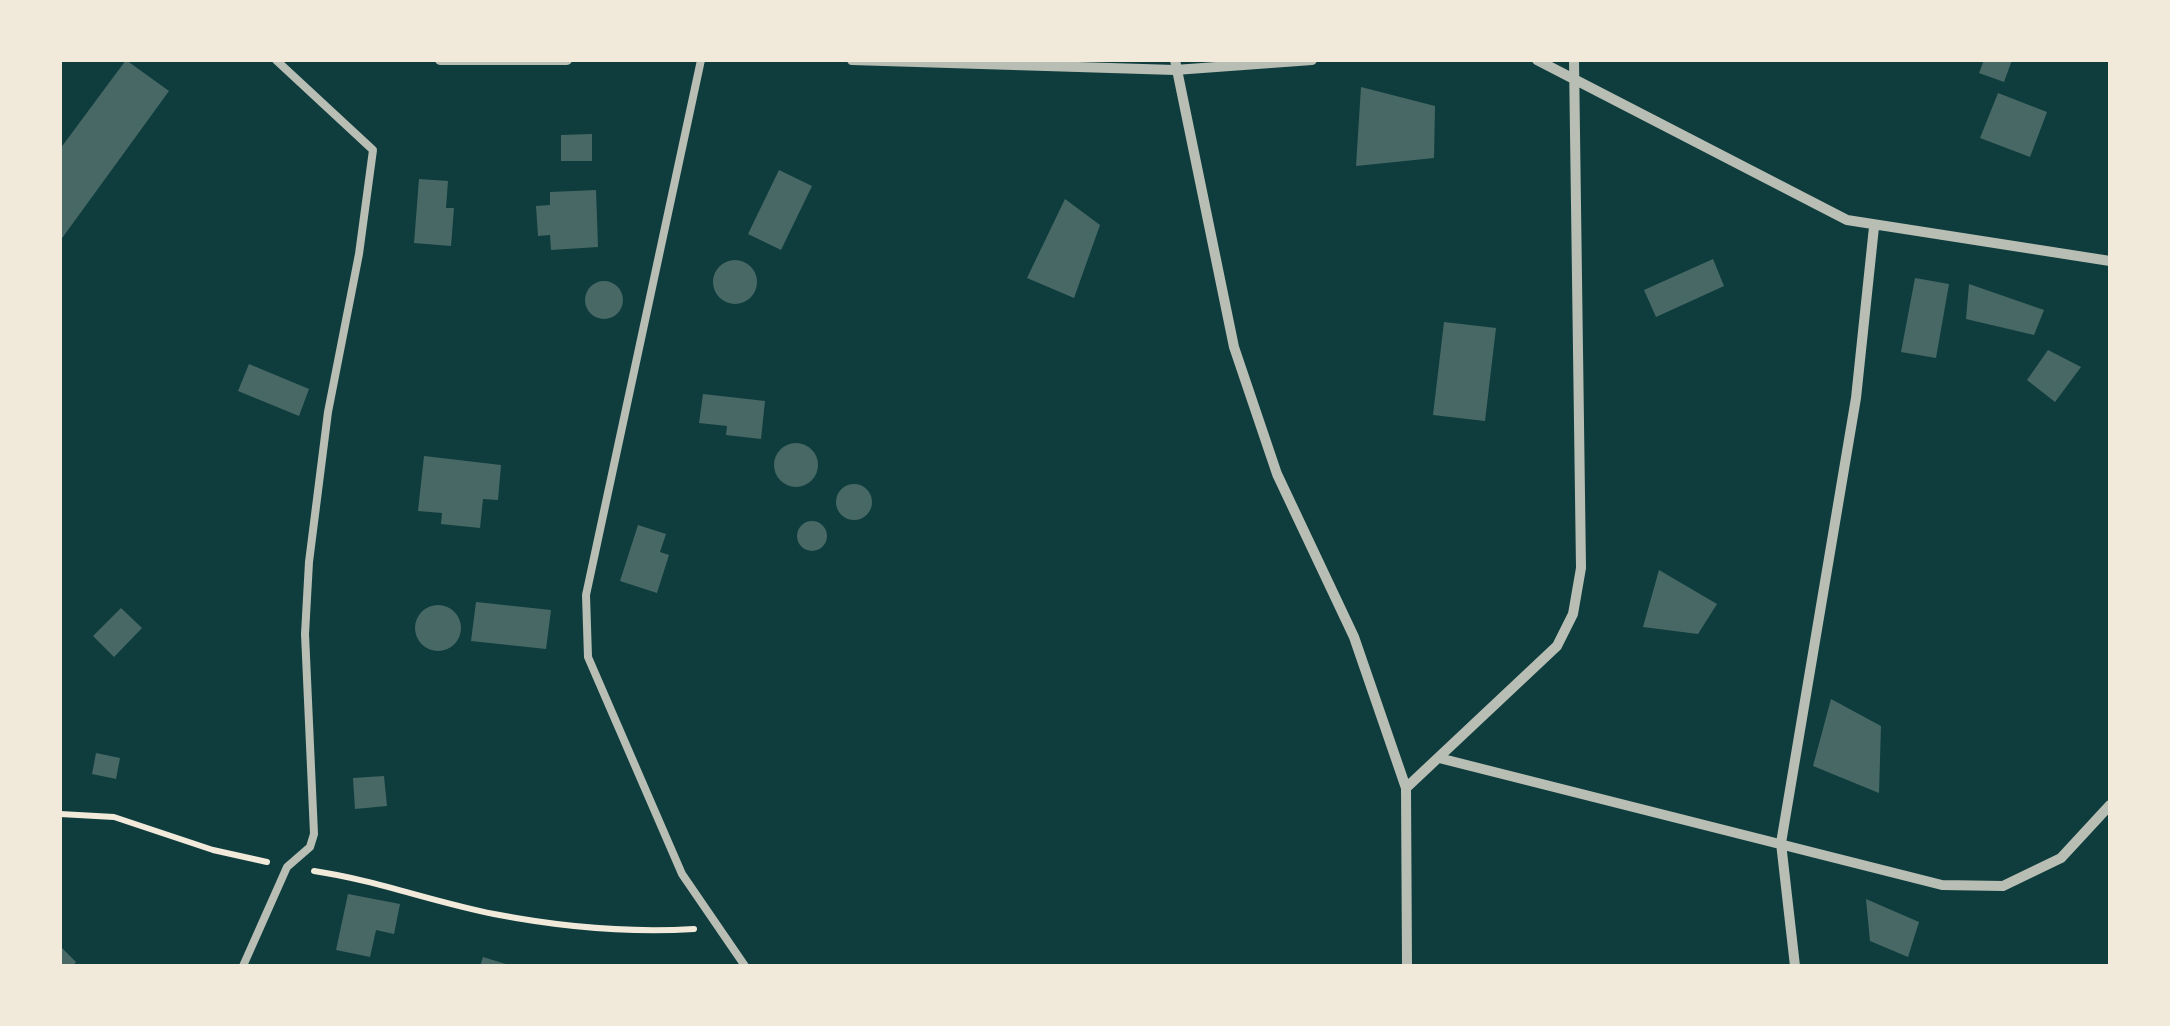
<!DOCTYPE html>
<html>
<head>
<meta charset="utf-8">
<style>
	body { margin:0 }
	#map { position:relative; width:2170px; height:1026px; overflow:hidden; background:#0f3d3e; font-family:Rubik,sans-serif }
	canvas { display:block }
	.frame { position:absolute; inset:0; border:62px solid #f1e9da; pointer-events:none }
</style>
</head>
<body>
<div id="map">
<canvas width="2170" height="1026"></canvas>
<div class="frame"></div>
</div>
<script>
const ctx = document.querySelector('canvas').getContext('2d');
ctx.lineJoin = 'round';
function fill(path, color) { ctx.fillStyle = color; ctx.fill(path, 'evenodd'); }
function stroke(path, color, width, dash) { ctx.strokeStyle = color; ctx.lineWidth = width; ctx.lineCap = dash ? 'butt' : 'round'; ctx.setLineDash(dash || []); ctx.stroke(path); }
fill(new Path2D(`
	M 126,60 L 169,91 L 60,241 L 60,149 Z
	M 1984,60 L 2012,60 L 2004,82 L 1979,73 Z
	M 1361,87 L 1435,106 L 1434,158 L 1356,166 Z
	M 1998,93 L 2047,112 L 2030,157 L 1980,138 Z
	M 592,134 L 592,161 L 561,161 L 561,135 Z
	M 779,170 L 812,186 L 781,250 L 748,234 Z
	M 419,179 L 448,181 L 446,208 L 454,208 L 451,246 L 414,243 Z
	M 596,190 L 598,247 L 551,250 L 550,235 L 538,236 L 536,206 L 550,205 L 550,192 Z
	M 1065,199 L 1100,225 L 1074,298 L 1027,278 Z
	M 1713,259 L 1724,286 L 1656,317 L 1644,290 Z
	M713 282a22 22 0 1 1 44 0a22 22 0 1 1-44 0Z
	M 1915,278 L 1949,284 L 1936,358 L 1901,352 Z
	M585 300a19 19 0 1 1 38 0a19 19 0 1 1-38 0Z
	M 1969,284 L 2044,310 L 2034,335 L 1966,319 Z
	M 1444,322 L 1496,328 L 1485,421 L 1433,415 Z
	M 2048,350 L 2081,367 L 2055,402 L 2027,380 Z
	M 249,364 L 309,389 L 299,416 L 238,391 Z
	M 703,394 L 765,401 L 761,439 L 726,435 L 727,426 L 699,423 Z
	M774 465a22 22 0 1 1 44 0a22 22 0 1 1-44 0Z
	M 424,456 L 501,465 L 498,500 L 483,499 L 480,528 L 441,524 L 442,513 L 418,511 Z
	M836 502a18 18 0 1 1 36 0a18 18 0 1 1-36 0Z
	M797 536a15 15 0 1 1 30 0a15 15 0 1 1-30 0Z
	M 638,525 L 666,534 L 660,552 L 669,555 L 657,593 L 620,581 Z
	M 1659,570 L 1717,604 L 1698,634 L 1643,627 Z
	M 476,602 L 551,610 L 546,649 L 471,641 Z
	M415 628a23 23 0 1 1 46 0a23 23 0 1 1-46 0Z
	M 121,608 L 142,628 L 114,657 L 93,636 Z
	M 1831,699 L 1881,726 L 1879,793 L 1813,766 Z
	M 96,753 L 120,758 L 116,779 L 92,774 Z
	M 384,776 L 387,806 L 355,809 L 353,778 Z
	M 348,894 L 400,904 L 394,934 L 376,930 L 370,957 L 336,950 Z
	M 1866,899 L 1919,922 L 1908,957 L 1870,941 Z
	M 60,946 L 76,962 L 73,966 L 60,966 Z
	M 483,957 L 509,965 L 509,966 L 480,966 Z`), '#486865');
stroke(new Path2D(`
	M 60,814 L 114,817 L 213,850 L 267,862
	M 314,871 C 375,880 433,902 494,914 C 561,927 626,933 694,929`), '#f1e9da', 6);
stroke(new Path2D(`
	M 701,60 L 586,595 L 588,657 L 682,874 L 745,966
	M 243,966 L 287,867 L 310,847 L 314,834 L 305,634 L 309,562 L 328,412 L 359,254 L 373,150 L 276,60`), '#b8beb3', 8);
stroke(new Path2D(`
	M 440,60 L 567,60
	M 852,60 L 1175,70 L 1312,60
	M 1175,60 L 1234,347 L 1277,474 L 1354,637 L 1406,788 L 1407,966
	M 1537,60 L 1847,220 L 2110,261
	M 1439,758 L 1942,885 L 2003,886 L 2061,858 L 2110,805
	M 1406,788 L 1557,646 L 1573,614 L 1581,568 L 1574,60
	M 1795,966 L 1781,843 L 1856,398 L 1874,227`), '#b8beb3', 10);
</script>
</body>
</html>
